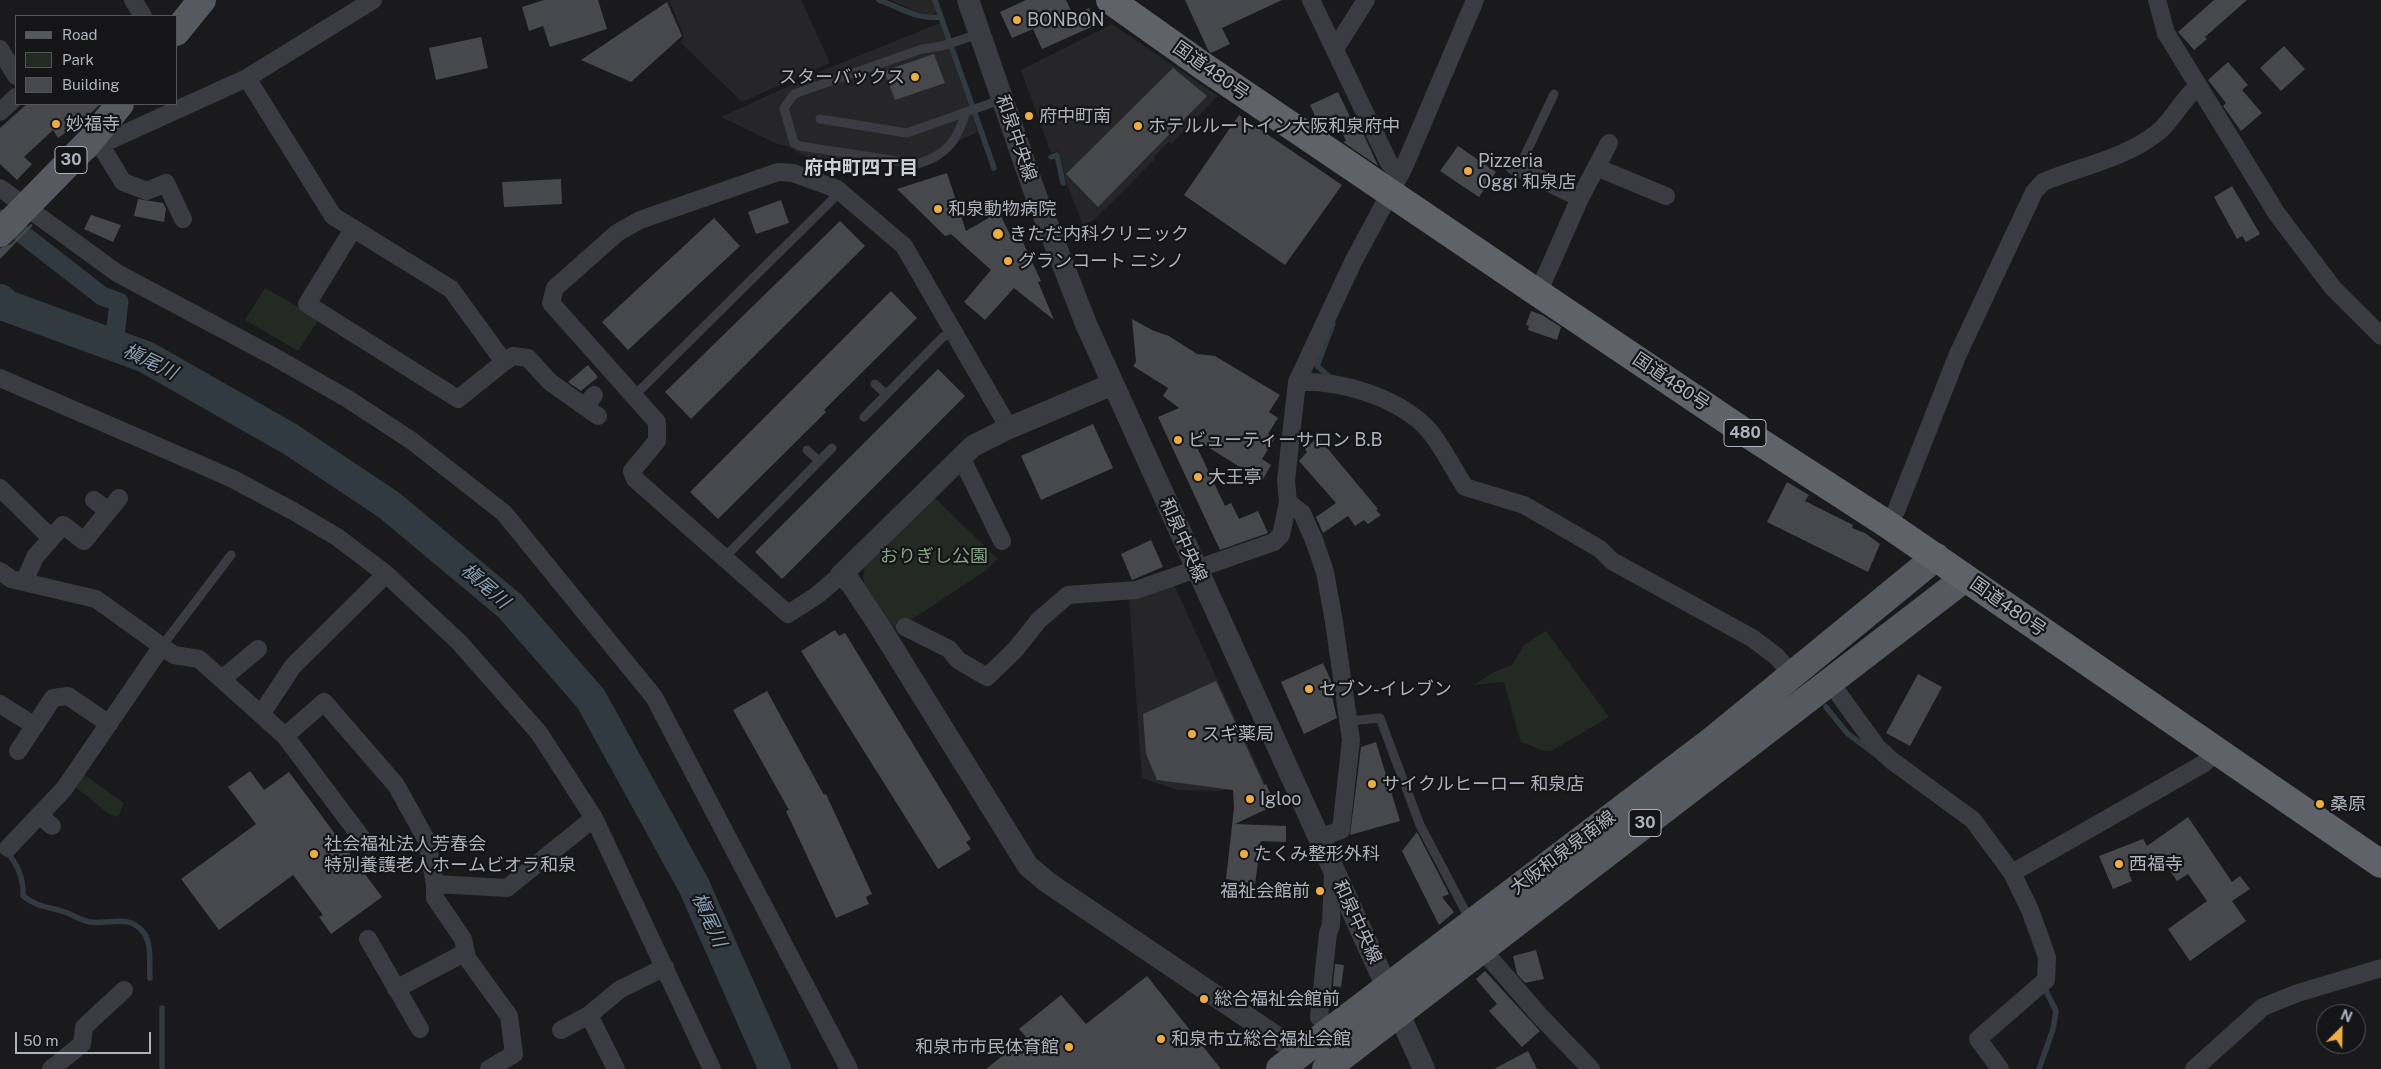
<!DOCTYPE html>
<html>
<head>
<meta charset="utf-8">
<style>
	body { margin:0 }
	#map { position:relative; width:2381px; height:1069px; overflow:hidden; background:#1a1a1c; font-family:"Public Sans",sans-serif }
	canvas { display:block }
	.legend { position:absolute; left:15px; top:15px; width:162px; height:90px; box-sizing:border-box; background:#151517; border:1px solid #525459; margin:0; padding:6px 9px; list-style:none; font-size:15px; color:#adb2bb }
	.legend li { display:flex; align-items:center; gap:10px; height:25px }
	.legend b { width:25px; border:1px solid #525459 }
	.north { position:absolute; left:2316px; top:1004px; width:50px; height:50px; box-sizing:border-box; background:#151517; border:1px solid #525459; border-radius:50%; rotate:23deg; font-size:14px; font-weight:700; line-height:20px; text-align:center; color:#adb2bb }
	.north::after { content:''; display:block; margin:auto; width:18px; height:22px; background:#edae41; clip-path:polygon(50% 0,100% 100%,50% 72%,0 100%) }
	.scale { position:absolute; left:15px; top:1032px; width:136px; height:22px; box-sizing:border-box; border:2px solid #adb2bb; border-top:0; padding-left:6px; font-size:15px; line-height:18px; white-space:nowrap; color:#adb2bb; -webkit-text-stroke:4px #151517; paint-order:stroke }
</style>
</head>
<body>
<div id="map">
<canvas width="2381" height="1069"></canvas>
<ul class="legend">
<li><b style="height:6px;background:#575960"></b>Road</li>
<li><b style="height:14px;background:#222a23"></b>Park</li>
<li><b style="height:14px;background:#47484c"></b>Building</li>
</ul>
<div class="north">N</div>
<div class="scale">50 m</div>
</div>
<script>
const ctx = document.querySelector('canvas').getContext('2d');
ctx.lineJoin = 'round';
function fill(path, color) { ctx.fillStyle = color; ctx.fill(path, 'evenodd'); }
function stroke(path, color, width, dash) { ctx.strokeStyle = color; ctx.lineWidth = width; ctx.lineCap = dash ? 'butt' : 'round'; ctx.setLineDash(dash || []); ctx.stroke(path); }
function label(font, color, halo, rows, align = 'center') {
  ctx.font = font + ' "Public Sans","Noto Sans JP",sans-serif'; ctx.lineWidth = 4.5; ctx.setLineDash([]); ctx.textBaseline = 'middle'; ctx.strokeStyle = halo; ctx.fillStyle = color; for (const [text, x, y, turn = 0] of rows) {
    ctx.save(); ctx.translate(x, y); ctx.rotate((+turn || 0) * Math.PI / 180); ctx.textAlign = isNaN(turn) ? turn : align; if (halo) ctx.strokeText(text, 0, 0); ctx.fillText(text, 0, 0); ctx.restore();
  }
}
fill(new Path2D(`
	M 669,0 L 801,0 L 830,63 L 742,102 L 680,42 L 684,37 Z
	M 890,0 L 933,0 L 937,12 L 930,15 L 915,11 Z
	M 940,23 L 978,132 L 960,140 L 936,163 L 917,169 L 860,162 L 818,164 L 787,146 L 777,144 L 721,117 L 826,69 Z
	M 1112,24 L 1218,96 L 1171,144 L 1169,142 L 1154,157 L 1155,159 L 1094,220 L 1083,225 L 1066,182 L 1061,156 L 1058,151 L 1051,153 L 1021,70 Z
	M 1174,585 L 1265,783 L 1219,791 L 1177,790 L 1142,778 L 1129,596 Z`), '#262629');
fill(new Path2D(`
	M 265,288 L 319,319 L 298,351 L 245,320 Z
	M 935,498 L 998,559 L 982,573 L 896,630 L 865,585 L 863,577 L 865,566 Z
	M 1546,631 L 1609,717 L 1551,751 C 1540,753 1533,744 1521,743 L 1504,682 L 1474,685 L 1494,672 L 1512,665 L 1524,645 Z
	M 83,774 L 124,803 L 118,817 L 109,814 L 73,785 Z`), '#222a23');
stroke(new Path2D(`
	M 879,0 C 901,8 917,20 941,17
	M 935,0 L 994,168
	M 1051,157 L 1057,155 L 1063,183
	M 1331,378 L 1317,366 L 1333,324
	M 1826,707 L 1847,733 L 1872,752
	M 7,852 C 18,865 24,879 23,896 C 39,908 47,906 65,912 C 73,915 82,921 90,922 C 109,925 129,913 144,933 C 152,944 149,965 150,978
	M 162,1069 L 162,1008
	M 2039,1069 L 2053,1029 L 2056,1011 L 2043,985`), '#303a40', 5.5);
stroke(new Path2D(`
	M 3,219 L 102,296 L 119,302 L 114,345`), '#303a40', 19);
stroke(new Path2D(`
	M 0,300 L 7,306 L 146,357 L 290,439 L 389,505 L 510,606 L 591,699 L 694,886 L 775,1069`), '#303a40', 32);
fill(new Path2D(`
	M 544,0 L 598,0 L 607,29 L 550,47 L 543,26 L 529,31 L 522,7 Z
	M 1026,0 L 1066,0 L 1073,15 L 1089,8 L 1096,25 L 1042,49 L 1033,29 L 1012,38 L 1000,12 Z
	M 1185,0 L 1282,0 L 1222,28 L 1230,44 L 1211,53 L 1208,50 Z
	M 2214,0 L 2247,0 L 2205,37 L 2207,39 L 2194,50 L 2178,32 Z
	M 667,2 L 682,36 L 631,82 L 581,60 Z
	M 481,37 L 488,68 L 436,80 L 429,48 Z
	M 2284,46 L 2305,69 L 2281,91 L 2260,68 Z
	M 934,54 L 945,83 L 895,100 L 884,71 Z
	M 2228,62 L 2248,85 L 2242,90 L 2262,113 L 2241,131 L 2223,106 L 2226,103 L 2208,80 Z
	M 1173,68 L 1207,96 L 1098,207 L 1066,174 Z
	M 1338,92 L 1359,135 L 1363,133 L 1378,166 L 1343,142 L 1346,141 L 1335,118 L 1319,125 L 1310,105 Z
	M 27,104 L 100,104 L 77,127 L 76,125 L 58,138 L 53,130 L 24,157 L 32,164 L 17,180 L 0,164 L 0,128 Z
	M 1239,115 L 1342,185 L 1285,265 L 1184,195 Z
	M 1458,146 L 1496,172 L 1479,197 L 1440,171 Z
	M 947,173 L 966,231 L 999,212 L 1013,241 L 1021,238 L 1041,281 L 1038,282 L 1054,320 L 1014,288 L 985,320 L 964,302 L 991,270 L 951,234 L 945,236 L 897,189 Z
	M 561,179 L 562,204 L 504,207 L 502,182 Z
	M 2232,186 L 2260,234 L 2246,242 L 2242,236 L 2237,239 L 2214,197 Z
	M 138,199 L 163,203 L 166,209 L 164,222 L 134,216 Z
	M 781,200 L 789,223 L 756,234 L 748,212 Z
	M 91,215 L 121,225 L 113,242 L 84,229 Z
	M 714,218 L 740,246 L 628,350 L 602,322 Z
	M 840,221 L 865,246 L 691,419 L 665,392 Z
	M 31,224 L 33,225 L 0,259 L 0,248 L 11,244 Z
	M 891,291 L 917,318 L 824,410 L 826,412 L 718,519 L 690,492 Z
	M 1531,311 L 1542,315 L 1561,327 L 1557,340 L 1528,330 L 1529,326 L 1526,325 Z
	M 1132,319 L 1154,331 L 1169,336 L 1197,354 L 1215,356 L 1280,395 L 1269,412 L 1278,418 L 1268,434 L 1275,438 L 1262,459 L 1271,465 L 1262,481 L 1192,437 L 1225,506 L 1231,503 L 1239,519 L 1258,511 L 1268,533 L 1220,550 L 1158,417 L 1179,408 L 1163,396 L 1168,388 L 1133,366 L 1136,362 Z
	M 588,365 L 598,377 L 581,391 L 568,382 Z
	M 938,369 L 965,396 L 782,579 L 755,552 Z
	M 1093,424 L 1113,468 L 1041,500 L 1021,456 Z
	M 1318,437 L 1378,509 L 1376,510 L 1381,515 L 1368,524 L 1364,520 L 1355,526 L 1348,516 L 1323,533 L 1316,517 L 1336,503 L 1299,461 L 1307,452 L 1305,449 Z
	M 1787,482 L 1809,495 L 1805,501 L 1853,525 L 1852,528 L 1865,533 L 1880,544 L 1868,572 L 1767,522 Z
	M 1151,540 L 1163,567 L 1132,580 L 1121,554 Z
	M 835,630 L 839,636 L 845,633 L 971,839 L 966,842 L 971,849 L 938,869 L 801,651 Z
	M 1323,663 L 1332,683 L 1332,697 L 1337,718 L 1304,734 L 1281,682 Z
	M 1918,674 L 1942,687 L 1910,746 L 1886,733 Z
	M 1216,681 L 1264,785 L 1266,784 L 1275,805 L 1235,824 L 1286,826 L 1286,842 L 1261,841 L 1255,884 L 1226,879 L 1234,808 L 1233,790 L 1157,780 L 1146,754 L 1143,714 Z
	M 767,691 L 824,795 L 826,794 L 872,894 L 866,897 L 869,904 L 836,918 L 786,811 L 789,810 L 733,710 Z
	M 1376,742 L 1400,821 L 1350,835 L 1361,747 Z
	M 250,771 L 264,790 L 289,772 L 382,897 L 331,934 L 319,917 L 323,915 L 293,875 L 219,930 L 181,879 L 256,824 L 228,787 Z
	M 2188,817 L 2232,882 L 2240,876 L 2250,889 L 2232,901 L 2246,921 L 2190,961 L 2168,929 L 2207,901 L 2188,874 L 2177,881 L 2162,860 L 2129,874 L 2132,881 L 2113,889 L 2099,856 L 2143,839 L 2147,846 Z
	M 1417,832 L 1449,894 L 1442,897 L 1454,912 L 1439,925 L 1402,851 Z
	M 1536,950 L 1544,979 L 1525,983 L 1517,974 L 1513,956 Z
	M 1335,964 L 1344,965 L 1341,987 L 1333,986 Z
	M 1485,971 L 1540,1031 L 1522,1047 L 1489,1011 L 1497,1004 L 1476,979 Z
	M 1147,976 L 1221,1069 L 986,1069 L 1026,1037 L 1019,1029 L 1061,995 L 1086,1024 Z
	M 1528,1051 L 1537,1069 L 1494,1069 Z`), '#47484c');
stroke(new Path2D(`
	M 966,112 C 957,141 947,155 917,164 L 800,146 L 794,143 L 784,108 L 794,94 L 922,49 L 942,46 L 979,34
	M 820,119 L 907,133 L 1003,99
	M 1519,168 L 1554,94
	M 875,384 L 886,394
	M 634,396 L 833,199 L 837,189
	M 864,417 L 943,337 L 954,331
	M 807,450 L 819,461
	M 724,558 L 832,448
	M 162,646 L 231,555
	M 1350,721 L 1380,718 L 1420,825 L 1470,920`), '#3b3c41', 9);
stroke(new Path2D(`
	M 133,0 L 143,16
	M 1311,0 L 1389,163 L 1400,174
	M 2157,0 L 2166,33 L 2277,214 L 2333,288 L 2381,336
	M 0,49 L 16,76
	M 1335,49 L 1366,0
	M 247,78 L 333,216 L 451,289 L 504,362 L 458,399 L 307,304 L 353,229
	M 0,112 L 16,97
	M 101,146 L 123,182 L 147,191 L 166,183 L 183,219
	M 84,152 L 247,78 L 373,0
	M 1514,166 L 1580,198
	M 1596,167 L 1666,196
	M 0,188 L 117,273 L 271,355 L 348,399 L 412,441 L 504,513 L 654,697 L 849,1069
	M 1538,293 L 1580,198 L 1609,143
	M 504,362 L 513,356 L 528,358 L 550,382 L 598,416
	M 0,378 L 231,478 L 293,511 L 337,537 L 386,574 L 459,642 L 539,733 L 594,818 L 712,1069
	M 1297,382 C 1339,380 1394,396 1425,426 C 1440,441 1453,469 1465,487 L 1524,505 L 1600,549 L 1612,561 L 1752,638 L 1776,656 L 1792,674
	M 585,407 L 594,395
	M 961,457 L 1002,541
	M 0,488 L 51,538
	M 94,500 L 108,511
	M 1887,524 L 1896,511 L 1958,354 L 2034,192 L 2043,182 C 2081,166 2124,159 2157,133 C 2173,121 2182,98 2198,87
	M 0,571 L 11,579 L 96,599 L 174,655 L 199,659 L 285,736 L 324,702 L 396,785 L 427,841 L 435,884 L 435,898 L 463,939 L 467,958 L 509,1016 L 514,1054 L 489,1069
	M 841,575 L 816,596 L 788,614 L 635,479 L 632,471 L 657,441 L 657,422 L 551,303 L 555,288 L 617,233 L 640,220 L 778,172 L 793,173 L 837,189 L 904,246 L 1009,428
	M 24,582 L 35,557 L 63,525 L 84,541 L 119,498
	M 905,627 L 949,649 L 958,660 L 987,677 L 1015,650 L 1039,620 L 1068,595 L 1136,590 L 1274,542 L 1281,535 L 1288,502
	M 222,679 L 258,649
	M 1830,682 L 1877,747 L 1891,760 L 1973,820 L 2012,873 L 2030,910 L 2047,957 L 2046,980 L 1978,1039 L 2000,1069
	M 0,704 L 35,726
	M 262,713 L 293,666 L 386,574
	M 285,736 L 367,845
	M 18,751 L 53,698 L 68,696 L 109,724
	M 39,815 L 52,826
	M 1319,838 L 1341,830 L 1351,740 L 1334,622 L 1325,572 L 1314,540 L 1302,513 L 1288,502 L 1286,480 L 1297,382 L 1353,262 L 1404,167 L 1475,0
	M 8,848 L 64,789 L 162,646
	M 2012,873 L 2203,764 L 2217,753
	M 435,884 L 507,888 L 594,818
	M 368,939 L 420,1029
	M 1481,948 L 1540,1016 L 1591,1069
	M 396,989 L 466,952
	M 589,1015 L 616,1069
	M 1319,1017 L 1328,933 L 1331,925 L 1333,872
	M 561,1030 L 589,1015 L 619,990 L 665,967
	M 51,1069 L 82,1044 L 84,1027 L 124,990
	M 2194,1069 L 2263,1007 L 2298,993 L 2381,968`), '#3b3c41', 18);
stroke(new Path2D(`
	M 968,0 L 1035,193 L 1086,324 L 1424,1069
	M 1113,384 L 1009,428 L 973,446 L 841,575 L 850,582 L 878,624 L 1028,866 L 1047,882 L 1300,1053`), '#3b3c41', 22);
stroke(new Path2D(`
	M 176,32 L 202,0
	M 0,233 L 89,142 L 120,104
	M 1280,1069 L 1709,743 L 1936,557
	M 1326,1069 L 1965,578`), '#575960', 28);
stroke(new Path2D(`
	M 1110,0 L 1203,66 L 1538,293 L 1743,431 L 1887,524 L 2381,864`), '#5f6269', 28);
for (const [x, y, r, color] of [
	[1017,20,5,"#edae41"],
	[915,77,5,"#edae41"],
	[1029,116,5,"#edae41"],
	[56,124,5,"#edae41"],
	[1138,126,5,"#edae41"],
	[1468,171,5,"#edae41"],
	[938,209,5,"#edae41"],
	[998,234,6,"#edae41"],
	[1008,261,5,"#edae41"],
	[1178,440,5,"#edae41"],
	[1198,477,5,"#edae41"],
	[1309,689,5,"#edae41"],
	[1192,734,5,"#edae41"],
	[1372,784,5,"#edae41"],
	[1250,799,5,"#edae41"],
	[2320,804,5,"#edae41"],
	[314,854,5,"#edae41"],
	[1244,854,5,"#edae41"],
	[2119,864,5,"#edae41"],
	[1320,891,5,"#edae41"],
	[1204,999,5,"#edae41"],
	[1161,1039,5,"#edae41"],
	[1069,1047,5,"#edae41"]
]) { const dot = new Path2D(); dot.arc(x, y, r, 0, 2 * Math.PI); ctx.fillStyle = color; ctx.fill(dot); stroke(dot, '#151517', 2); }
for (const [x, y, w] of [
	[71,160,32],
	[1745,433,42],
	[1645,823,32]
]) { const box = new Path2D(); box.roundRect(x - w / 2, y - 13.5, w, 27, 4); ctx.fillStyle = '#151517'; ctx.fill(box); stroke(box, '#adb2bb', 1); }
label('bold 16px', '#adb2bb', null, [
	["30",71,160],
	["480",1745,433],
	["30",1645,823]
]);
label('18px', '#adb2bb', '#151517', [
	["BONBON",1027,20],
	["スターバックス",905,77,"right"],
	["府中町南",1039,116],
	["妙福寺",66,124],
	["ホテルルートイン大阪和泉府中",1148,126],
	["Pizzeria",1478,161],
	["Oggi 和泉店",1478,182],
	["和泉動物病院",948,209],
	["きただ内科クリニック",1009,234],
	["グランコート ニシノ",1018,261],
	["ビューティーサロン B.B",1188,440],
	["大王亭",1208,477],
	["セブン-イレブン",1319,689],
	["スギ薬局",1202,734],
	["サイクルヒーロー 和泉店",1382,784],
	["Igloo",1260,799],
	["桑原",2330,804],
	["社会福祉法人芳春会",324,844],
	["特別養護老人ホームビオラ和泉",324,865],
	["たくみ整形外科",1254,854],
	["西福寺",2129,864],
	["福祉会館前",1310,891,"right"],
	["総合福祉会館前",1214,999],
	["和泉市立総合福祉会館",1171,1039],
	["和泉市市民体育館",1059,1047,"right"]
], 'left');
label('18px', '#adb2bb', '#151517', [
	["国道480号",1211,71,35],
	["和泉中央線",1016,138,71],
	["国道480号",1671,382,34],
	["和泉中央線",1183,540,66],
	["国道480号",2008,607,35],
	["大阪和泉泉南線",1563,853,-37],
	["和泉中央線",1357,922,65]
]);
label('18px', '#85a586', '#151517', [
	["おりぎし公園",934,556]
]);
label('bold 19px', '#ced1d7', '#151517', [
	["府中町四丁目",861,168]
]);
label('italic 19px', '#86a0b5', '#151517', [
	["槇尾川",150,362,26],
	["槇尾川",485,586,41],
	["槇尾川",709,920,66]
]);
</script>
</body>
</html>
